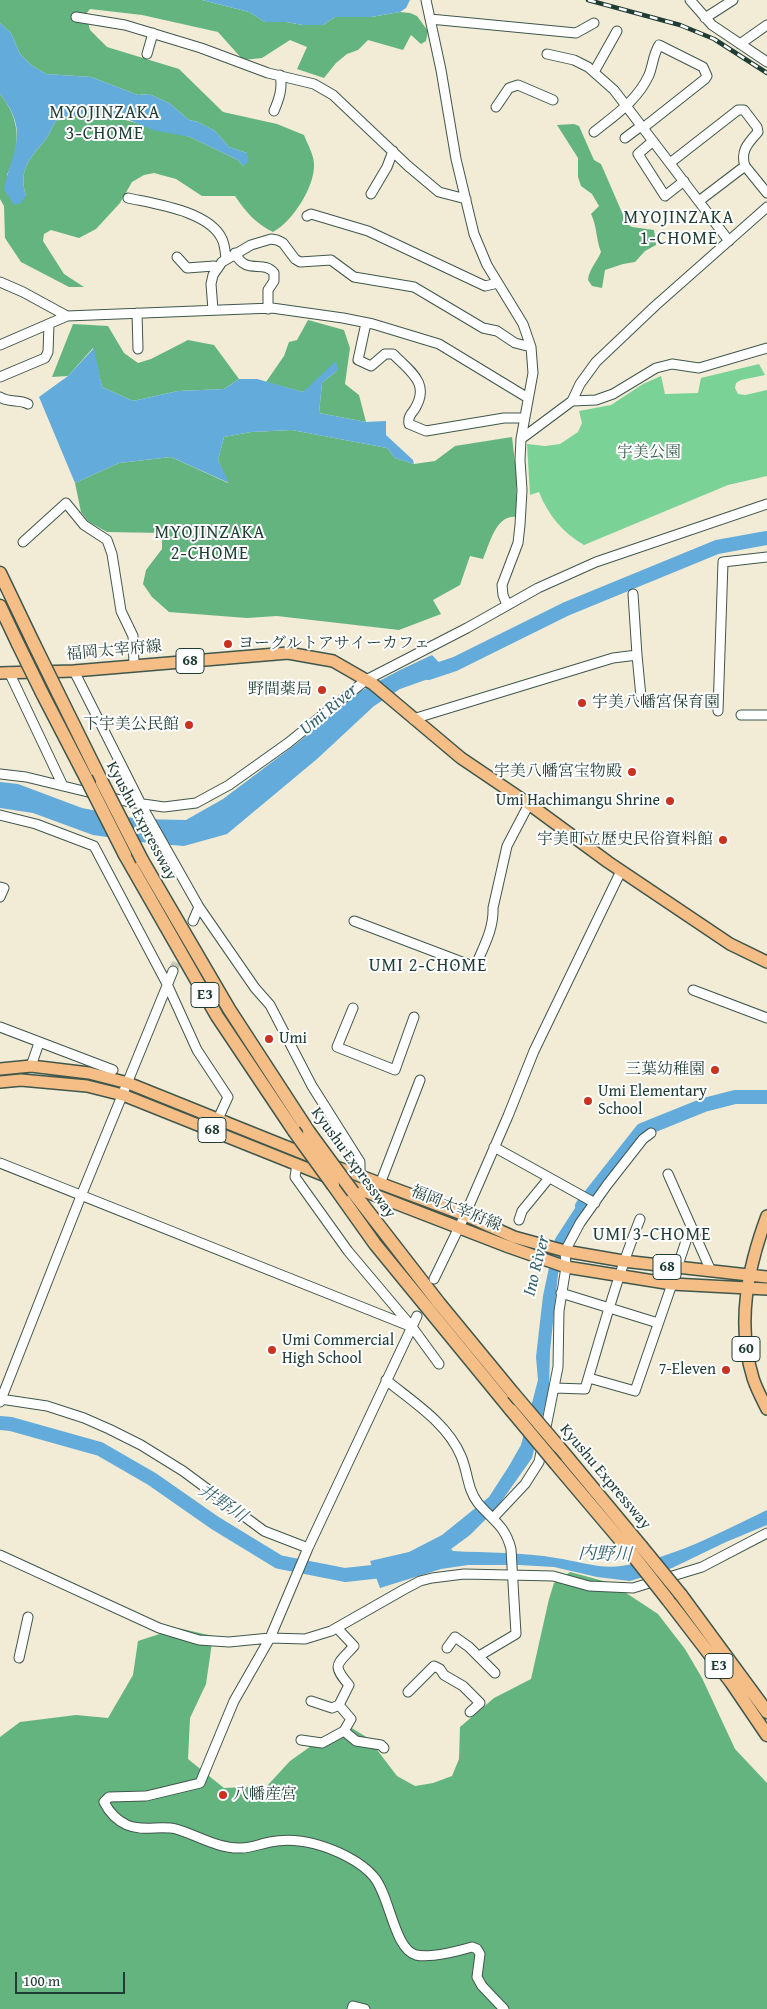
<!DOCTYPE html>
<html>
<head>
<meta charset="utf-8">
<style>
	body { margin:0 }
	#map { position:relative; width:767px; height:2009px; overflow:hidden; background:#f2ebd5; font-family:"Gentium Book Plus",serif }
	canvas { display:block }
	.scale { position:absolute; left:15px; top:1972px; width:110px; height:22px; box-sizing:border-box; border:2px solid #1f3d34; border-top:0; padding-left:6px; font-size:15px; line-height:18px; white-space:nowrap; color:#1f3d34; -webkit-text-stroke:4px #fff; paint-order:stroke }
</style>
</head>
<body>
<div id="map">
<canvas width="767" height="2009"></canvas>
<div class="scale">100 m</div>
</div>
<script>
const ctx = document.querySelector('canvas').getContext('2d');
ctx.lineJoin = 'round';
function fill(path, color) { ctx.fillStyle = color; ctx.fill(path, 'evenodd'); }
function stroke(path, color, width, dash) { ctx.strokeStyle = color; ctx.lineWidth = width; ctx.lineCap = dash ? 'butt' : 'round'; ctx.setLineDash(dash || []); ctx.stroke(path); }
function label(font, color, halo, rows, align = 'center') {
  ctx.font = font + ' "Gentium Book Plus","Noto Serif JP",serif'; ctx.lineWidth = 4; ctx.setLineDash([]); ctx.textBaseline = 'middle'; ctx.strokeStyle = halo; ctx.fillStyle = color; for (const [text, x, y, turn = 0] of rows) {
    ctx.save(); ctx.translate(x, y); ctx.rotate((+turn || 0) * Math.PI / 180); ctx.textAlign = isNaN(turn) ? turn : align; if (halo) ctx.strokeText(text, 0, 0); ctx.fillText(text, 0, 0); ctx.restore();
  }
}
fill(new Path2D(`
	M 759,364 L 765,375 L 741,380 L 736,383 L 735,388 L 738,394 L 745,395 L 767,390 L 767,476 L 728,485 L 584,545 C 563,533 548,515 539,492 L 530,495 L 527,444 L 545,446 L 560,444 L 578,432 L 582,423 L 579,411 L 611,405 L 643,384 L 661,376 L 665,394 L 698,393 L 701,378 Z`), '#7bd297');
fill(new Path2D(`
	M 0,0 L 202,0 L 249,12 L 265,22 L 286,22 L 303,25 L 323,25 L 335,17 L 371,17 L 400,12 L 410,13 L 417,16 L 428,31 L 426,41 L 421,44 L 411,35 L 403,50 L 368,40 L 358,50 L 347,54 L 336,63 L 324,78 L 297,69 L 307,47 L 290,40 L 262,58 L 243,60 L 218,32 L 142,15 L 90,9 L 86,14 L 90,30 L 107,47 L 179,69 L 223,112 L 277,124 L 304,135 C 307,143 314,155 314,164 C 315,187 292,222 273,232 C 256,224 245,211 235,196 L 202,196 L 176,179 L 154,173 L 144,175 L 132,182 L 120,203 L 96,229 L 79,238 L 51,230 L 44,234 L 43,241 L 64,274 L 84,287 L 69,287 L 21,262 L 5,238 L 4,206 L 0,199 L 0,94 C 21,120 21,145 7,175 L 26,196 C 18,168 30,159 46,139 C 50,133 52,127 56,121 L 92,111 L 103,111 L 114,117 L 190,137 L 238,160 L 243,166 L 247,153 L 229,147 L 215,131 L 198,122 L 189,120 L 169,103 L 149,94 L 138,95 L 91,77 L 46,74 L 31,65 L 20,54 L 11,33 L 0,23 Z
	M 574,124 L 579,126 L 594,160 L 601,164 L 627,224 L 632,227 L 654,230 L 656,245 L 645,251 L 635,262 L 623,264 L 605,270 L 602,288 L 592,286 L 588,280 C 589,269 597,262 601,252 C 596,239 597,226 591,214 L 599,206 L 592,194 L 581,186 L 578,177 L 578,158 L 557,125 Z
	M 308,320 L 344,330 L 350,348 L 345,384 L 359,395 L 366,422 L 319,413 L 322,383 L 338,370 L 303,392 L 266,382 L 284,356 L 289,342 L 297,340 Z
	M 73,324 L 108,326 L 124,353 L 138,363 L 151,359 L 188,340 L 214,345 L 239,379 L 224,389 L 178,391 L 133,401 L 102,387 L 93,348 L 68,376 L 52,377 Z
	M 292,430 L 387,448 L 395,458 L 414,464 L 435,461 L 455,446 L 512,437 L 516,471 L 517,517 C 496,514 490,543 483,559 L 470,556 L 460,585 L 433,600 L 441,614 L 399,630 L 277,616 L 247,618 L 169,612 L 152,597 L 143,584 L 146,570 L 162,549 L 162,533 L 107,532 L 89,522 L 81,512 L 75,483 L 119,463 L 171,457 L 228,483 L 218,460 L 224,437 L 251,432 Z
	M 570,1572 L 611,1583 L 658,1614 L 685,1649 L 702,1678 L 735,1749 L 767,1783 L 767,2009 L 0,2009 L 0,1737 L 20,1722 L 76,1715 L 108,1718 L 133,1675 L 138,1641 L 178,1628 L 213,1636 L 206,1684 L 190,1718 L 188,1759 L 224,1788 L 267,1786 L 290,1761 L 328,1734 L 350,1727 L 368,1738 L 397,1776 L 415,1786 L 433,1783 L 452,1776 L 459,1759 L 460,1727 L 494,1698 L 531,1679 L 549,1599 L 554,1583 Z`), '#64b480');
fill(new Path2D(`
	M 202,0 L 410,0 L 406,8 L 400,12 L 371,17 L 335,17 L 323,25 L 303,25 L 286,22 L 265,22 L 249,12 Z
	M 0,23 L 11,33 L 20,54 L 31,65 L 46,74 L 91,77 L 138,95 L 149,94 L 169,103 L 189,120 L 198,122 L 215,131 L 229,147 L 247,153 L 249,161 L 243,166 L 238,160 L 190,137 L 153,130 L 127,119 L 114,117 L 103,111 L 92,111 L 56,121 C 52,127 50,133 46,139 C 30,159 18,168 26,196 L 21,203 L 14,205 L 4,189 C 13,149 30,132 0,94 Z
	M 94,348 L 102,387 L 133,401 L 178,391 L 224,389 L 239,379 L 257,379 L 303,392 L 336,361 L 338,370 L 322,383 L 319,413 L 366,422 L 386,421 L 386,435 L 413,460 L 414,464 L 395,458 L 387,448 L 292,430 L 251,432 L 224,437 L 218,460 L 229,483 L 171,457 L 119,463 L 75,483 L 39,397 L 68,376 Z
	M 432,655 L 448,672 L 400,689 L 374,706 L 317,759 L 227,834 L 184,846 L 148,843 L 93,835 L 33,813 L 0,808 L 0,782 L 18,784 L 82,808 L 138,819 L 186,820 L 223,799 L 300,741 L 357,693 L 398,671 Z
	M 586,1191 L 598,1194 L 566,1243 L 558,1274 L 550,1351 L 549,1389 L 532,1458 L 496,1509 L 470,1535 L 451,1549 L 453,1551 C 487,1553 523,1552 556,1558 C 577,1561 599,1569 621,1566 C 672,1559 721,1532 767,1510 L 767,1525 L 726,1542 L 672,1568 L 630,1581 L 597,1577 L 554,1567 L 519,1565 L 468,1565 L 441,1569 L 380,1588 L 370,1561 L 409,1552 L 442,1535 L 489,1497 L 509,1466 L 521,1445 L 538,1380 L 536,1357 L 543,1296 L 555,1239 Z`), '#62abda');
stroke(new Path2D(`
	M 428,673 L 455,664 L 566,609 L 717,547 L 767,538
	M 582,1206 L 642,1130 L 704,1105 L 735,1097 L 767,1097
	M 0,1423 L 11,1424 L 100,1449 L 152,1479 L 215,1523 L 279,1562 L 345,1575 L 391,1570`), '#62abda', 14);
stroke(new Path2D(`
	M 173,971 L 181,951`), '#c8c8b5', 9, [9, 4.5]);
const minor = new Path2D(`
	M 426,0 L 441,70 L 456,159 L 474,234 L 487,265 L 523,324 L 531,347 L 533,373 L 521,439 L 520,460 L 522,490 L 520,525 L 518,543 L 502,585 L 503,595 L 507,605
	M 690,0 L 712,25 L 767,62
	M 76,17 L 125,25 L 201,48 L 268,73 L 314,84 L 333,95 L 408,166 L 439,192 L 466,199
	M 705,18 L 733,0
	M 430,19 L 576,33 L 594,23
	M 740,44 L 767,25
	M 147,54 L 153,33
	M 547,54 L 574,60 L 588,67 L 614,90 L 729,241
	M 594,72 L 617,31
	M 496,107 L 509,88 L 518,85 L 553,100
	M 274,111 C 279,99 283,88 280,75
	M 594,132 C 615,115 637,101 649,75 C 653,65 653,55 659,45 L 703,67 L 707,76 L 705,79 L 643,128
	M 625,138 L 641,126
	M 653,141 L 638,154 L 665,196 L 684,181
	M 670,163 L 738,110 L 744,110 L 757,127 L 758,132 C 748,143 740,151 745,166 L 767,193
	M 371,194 L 387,167 L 393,151
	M 128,198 C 155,204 209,211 222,239 C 225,245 225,252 226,258
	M 699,201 L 745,166
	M 307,216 L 311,214 L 368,231 L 485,286 L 498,283
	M 235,253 C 246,276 263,259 274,273 L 274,281 L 268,290 L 268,309
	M 177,257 L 187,268 L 214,266 L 217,268
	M 0,282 L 23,292 L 67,316
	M 213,310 L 211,284 L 213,275 L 222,262 L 251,245 L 271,239 L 277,240 L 283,243 L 295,259 L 300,262 L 331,260 L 354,277 L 414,287 L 483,328 L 497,331 L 515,343 L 531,347
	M 137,313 L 138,349
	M 366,323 L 358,360 L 371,366 L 385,354 L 393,354 C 411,372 431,384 414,410 C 410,415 408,418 409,424 L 426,431 L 504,418 L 524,418
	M 0,345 L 67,316 L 272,308 L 343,318 L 373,324 L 439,344 L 528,398
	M 0,377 L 45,358 L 48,352 L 49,324
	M 0,397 C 9,403 20,399 28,404
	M 572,401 L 596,400 L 613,394 L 656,368 L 672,364 L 699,368 L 767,348
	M 521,439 L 572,401 L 580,384 L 596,362 L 655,306 L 767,207
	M 23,542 L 66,503 L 84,525 L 107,540 L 112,554 L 121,611 L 133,636 L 134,665
	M 633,594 L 637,655
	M 74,671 L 143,808 L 199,907 L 255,988 L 270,1005 L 312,1086 L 360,1162 L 360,1177
	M 9,672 L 63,786
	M 718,711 L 723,562 L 767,557
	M 741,715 L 767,715
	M 413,719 L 613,658 L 637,655 L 641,697
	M 0,774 L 26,777 L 129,802 L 164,807 L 196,803 L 229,785 L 288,743 L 366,680 L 467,628 L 538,588 L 596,562 L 767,504
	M 0,815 L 36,824 L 94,846 L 167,984 L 197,1050 L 228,1097 L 218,1119
	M 0,887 L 4,888 L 0,897
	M 193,921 L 199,907
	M 354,921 L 475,967 C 483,948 494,929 493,908 L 507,846 L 529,804
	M 693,990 L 767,1018
	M 353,1008 L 337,1047 L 395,1070 L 414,1017
	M 0,1027 L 113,1070
	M 31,1066 L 39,1043
	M 494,1147 L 595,1203
	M 0,1163 L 412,1327
	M 297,1164 L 295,1177 L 348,1251 L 412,1327 L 439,1364
	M 668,1174 L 711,1271
	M 380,1184 L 420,1080
	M 519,1220 L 522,1211 L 549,1178
	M 677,1268 L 691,1226
	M 434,1279 L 465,1215 L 508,1116 L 534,1051 L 621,871
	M 561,1293 L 658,1323
	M 417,1316 L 308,1548 L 270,1638 L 234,1701 L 200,1783 L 146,1796 L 109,1797 L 104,1802 C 109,1812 116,1820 127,1825 C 143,1832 160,1825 176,1829 C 197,1835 218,1849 241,1848 C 251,1848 260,1844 270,1842 C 285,1839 300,1840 315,1844 C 334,1849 361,1861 374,1877 C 390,1896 394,1949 416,1955 C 430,1958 458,1951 472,1947 L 477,1949 L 480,1954 L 477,1977 L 482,1986 L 504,2009
	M 589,1378 L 635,1391 L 672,1284
	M 386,1380 C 413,1402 447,1423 461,1456 C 468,1472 467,1489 478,1503 C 492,1520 505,1525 511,1549 L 516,1634 L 479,1656
	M 554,1388 L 585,1389 C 602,1332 618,1274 640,1219
	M 0,1399 L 47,1406 L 84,1418 L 109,1429 L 141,1445 L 183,1471 L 264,1531 L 308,1548
	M 0,1402 L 81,1196 L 173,971
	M 493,1518 L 525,1484 L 539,1462 L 558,1367 L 559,1311 L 566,1267 L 565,1251 L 580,1223 L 607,1185 L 643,1139 L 651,1133
	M 0,1555 L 159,1628 L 199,1640 L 229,1642 L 270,1638 L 305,1639 L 331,1631 L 403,1590 L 420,1581 L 432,1578 L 464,1574 L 553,1576 L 589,1586 L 633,1588 L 702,1567 L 767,1533
	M 337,1628 L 354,1646 C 337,1665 331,1664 349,1685 L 339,1705 L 351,1719 L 344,1731 L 356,1741 L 381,1745 L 384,1748
	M 447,1648 L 455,1637 L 469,1647 L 495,1673
	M 19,1658 L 28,1617
	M 408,1692 L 434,1666 L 440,1669 L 444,1675 L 463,1686 L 480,1703 L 470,1712
	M 311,1701 L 332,1708 L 339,1705
	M 301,1740 L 322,1743 L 344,1731
	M 352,2009 L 353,2006 L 365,2009`);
const major = new Path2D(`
	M 0,673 L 74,671 L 288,653 L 333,661 L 373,684 L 461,758 L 529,804 L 608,862 L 730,944 L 767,962
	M 0,1069 L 31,1066 L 89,1073 L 128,1083 L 317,1159
	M 0,1082 L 21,1080 L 87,1086 L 123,1095 L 328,1177
	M 331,1165 L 465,1215 L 514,1237 L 565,1251 L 623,1261 L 767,1277
	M 346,1184 L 509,1247 L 566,1267 L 672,1284 L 767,1289
	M 767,1216 C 748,1267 736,1323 753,1378 C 756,1388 762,1399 767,1409`);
const highway = new Path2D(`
	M 0,573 L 34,644
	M 0,606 L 18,644
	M 42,693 L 86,778
	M 58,693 L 102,782
	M 125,855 L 217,1016 L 294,1131
	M 142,860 L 229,1009 L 309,1132
	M 333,1185 L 375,1244 L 511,1410
	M 353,1192 L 439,1303 L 513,1393
	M 558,1446 L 641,1546
	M 556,1464 L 628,1549
	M 681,1595 L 767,1712
	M 668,1600 L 731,1682 L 767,1735`);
stroke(minor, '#3f574c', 11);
stroke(major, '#3f574c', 14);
stroke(highway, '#3f574c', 15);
stroke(minor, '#fff', 9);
stroke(major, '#f6be87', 11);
stroke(highway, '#f6be87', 12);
const rail = new Path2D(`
	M 588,0 L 680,25 L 714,39 L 767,73`);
stroke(rail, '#1f3d34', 4.5);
stroke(rail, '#fff', 2.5, [8]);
const highwayBridge = new Path2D(`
	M 18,644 L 42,693
	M 34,644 L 58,693
	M 86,778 L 125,855
	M 102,782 L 142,860
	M 294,1131 L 333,1185
	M 309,1132 L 353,1192
	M 513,1393 L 558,1446
	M 511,1410 L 556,1464
	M 641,1546 L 681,1595
	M 628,1549 L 668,1600`);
stroke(highwayBridge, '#3f574c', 15, []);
stroke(highwayBridge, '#f6be87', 12);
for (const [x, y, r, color] of [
	[228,644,5,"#c8321e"],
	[322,690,5,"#c8321e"],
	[582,703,5,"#c8321e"],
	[189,725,5,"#c8321e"],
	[632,772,5,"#c8321e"],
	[670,801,5,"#c8321e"],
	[723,840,5,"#c8321e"],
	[269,1039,5,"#c8321e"],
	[715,1070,5,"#c8321e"],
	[588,1101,5,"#c8321e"],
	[272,1350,5,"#c8321e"],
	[726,1370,5,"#c8321e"],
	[223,1795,5,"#c8321e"]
]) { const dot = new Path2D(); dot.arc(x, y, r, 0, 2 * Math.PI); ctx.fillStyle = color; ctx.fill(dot); stroke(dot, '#fff', 2); }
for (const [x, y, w] of [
	[190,661,28],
	[205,995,28],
	[212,1130,28],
	[667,1267,28],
	[746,1349,28],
	[719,1666,28]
]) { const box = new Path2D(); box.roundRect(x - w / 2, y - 12.5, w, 25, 4); ctx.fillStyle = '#fff'; ctx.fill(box); stroke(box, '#1f3d34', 1); }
label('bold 15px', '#1f3d34', null, [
	["68",190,661],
	["E3",205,995],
	["68",212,1130],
	["68",667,1267],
	["60",746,1349],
	["E3",719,1666]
]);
label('16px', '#36624d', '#fff', [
	["宇美公園",649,453]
]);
label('16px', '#1f3d34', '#fff', [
	["ヨーグルトアサイーカフェ",238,644,"left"],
	["野間薬局",312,690],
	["宇美八幡宮保育園",592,703,"left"],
	["下宇美公民館",179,725],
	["宇美八幡宮宝物殿",622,772],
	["Umi Hachimangu Shrine",660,801],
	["宇美町立歴史民俗資料館",713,840],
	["Umi",279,1039,"left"],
	["三葉幼稚園",705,1070],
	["Umi Elementary",598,1092,"left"],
	["School",598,1110,"left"],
	["Umi Commercial",282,1341,"left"],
	["High School",282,1359,"left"],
	["7-Eleven",716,1370],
	["八幡産宮",233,1795,"left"]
], 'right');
label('16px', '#1f3d34', '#fff', [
	["福岡太宰府線",114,651,-5],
	["Kyushu Expressway",141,821,62],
	["Kyushu Expressway",353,1163,54],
	["福岡太宰府線",456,1209,22],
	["Kyushu Expressway",605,1477,50]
]);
ctx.letterSpacing = '1px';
label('18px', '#1f3d34', '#fff', [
	["MYOJINZAKA",105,113],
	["3-CHOME",105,134],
	["MYOJINZAKA",679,218],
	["1-CHOME",679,239],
	["MYOJINZAKA",210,533],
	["2-CHOME",210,554],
	["UMI 2-CHOME",428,966],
	["UMI 3-CHOME",652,1235]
]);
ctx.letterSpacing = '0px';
label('italic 18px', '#36646e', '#fff', [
	["Umi River",329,710,-40],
	["Ino River",537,1266,-76],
	["井野川",222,1504,34],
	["内野川",605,1555,2]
]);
</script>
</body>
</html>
